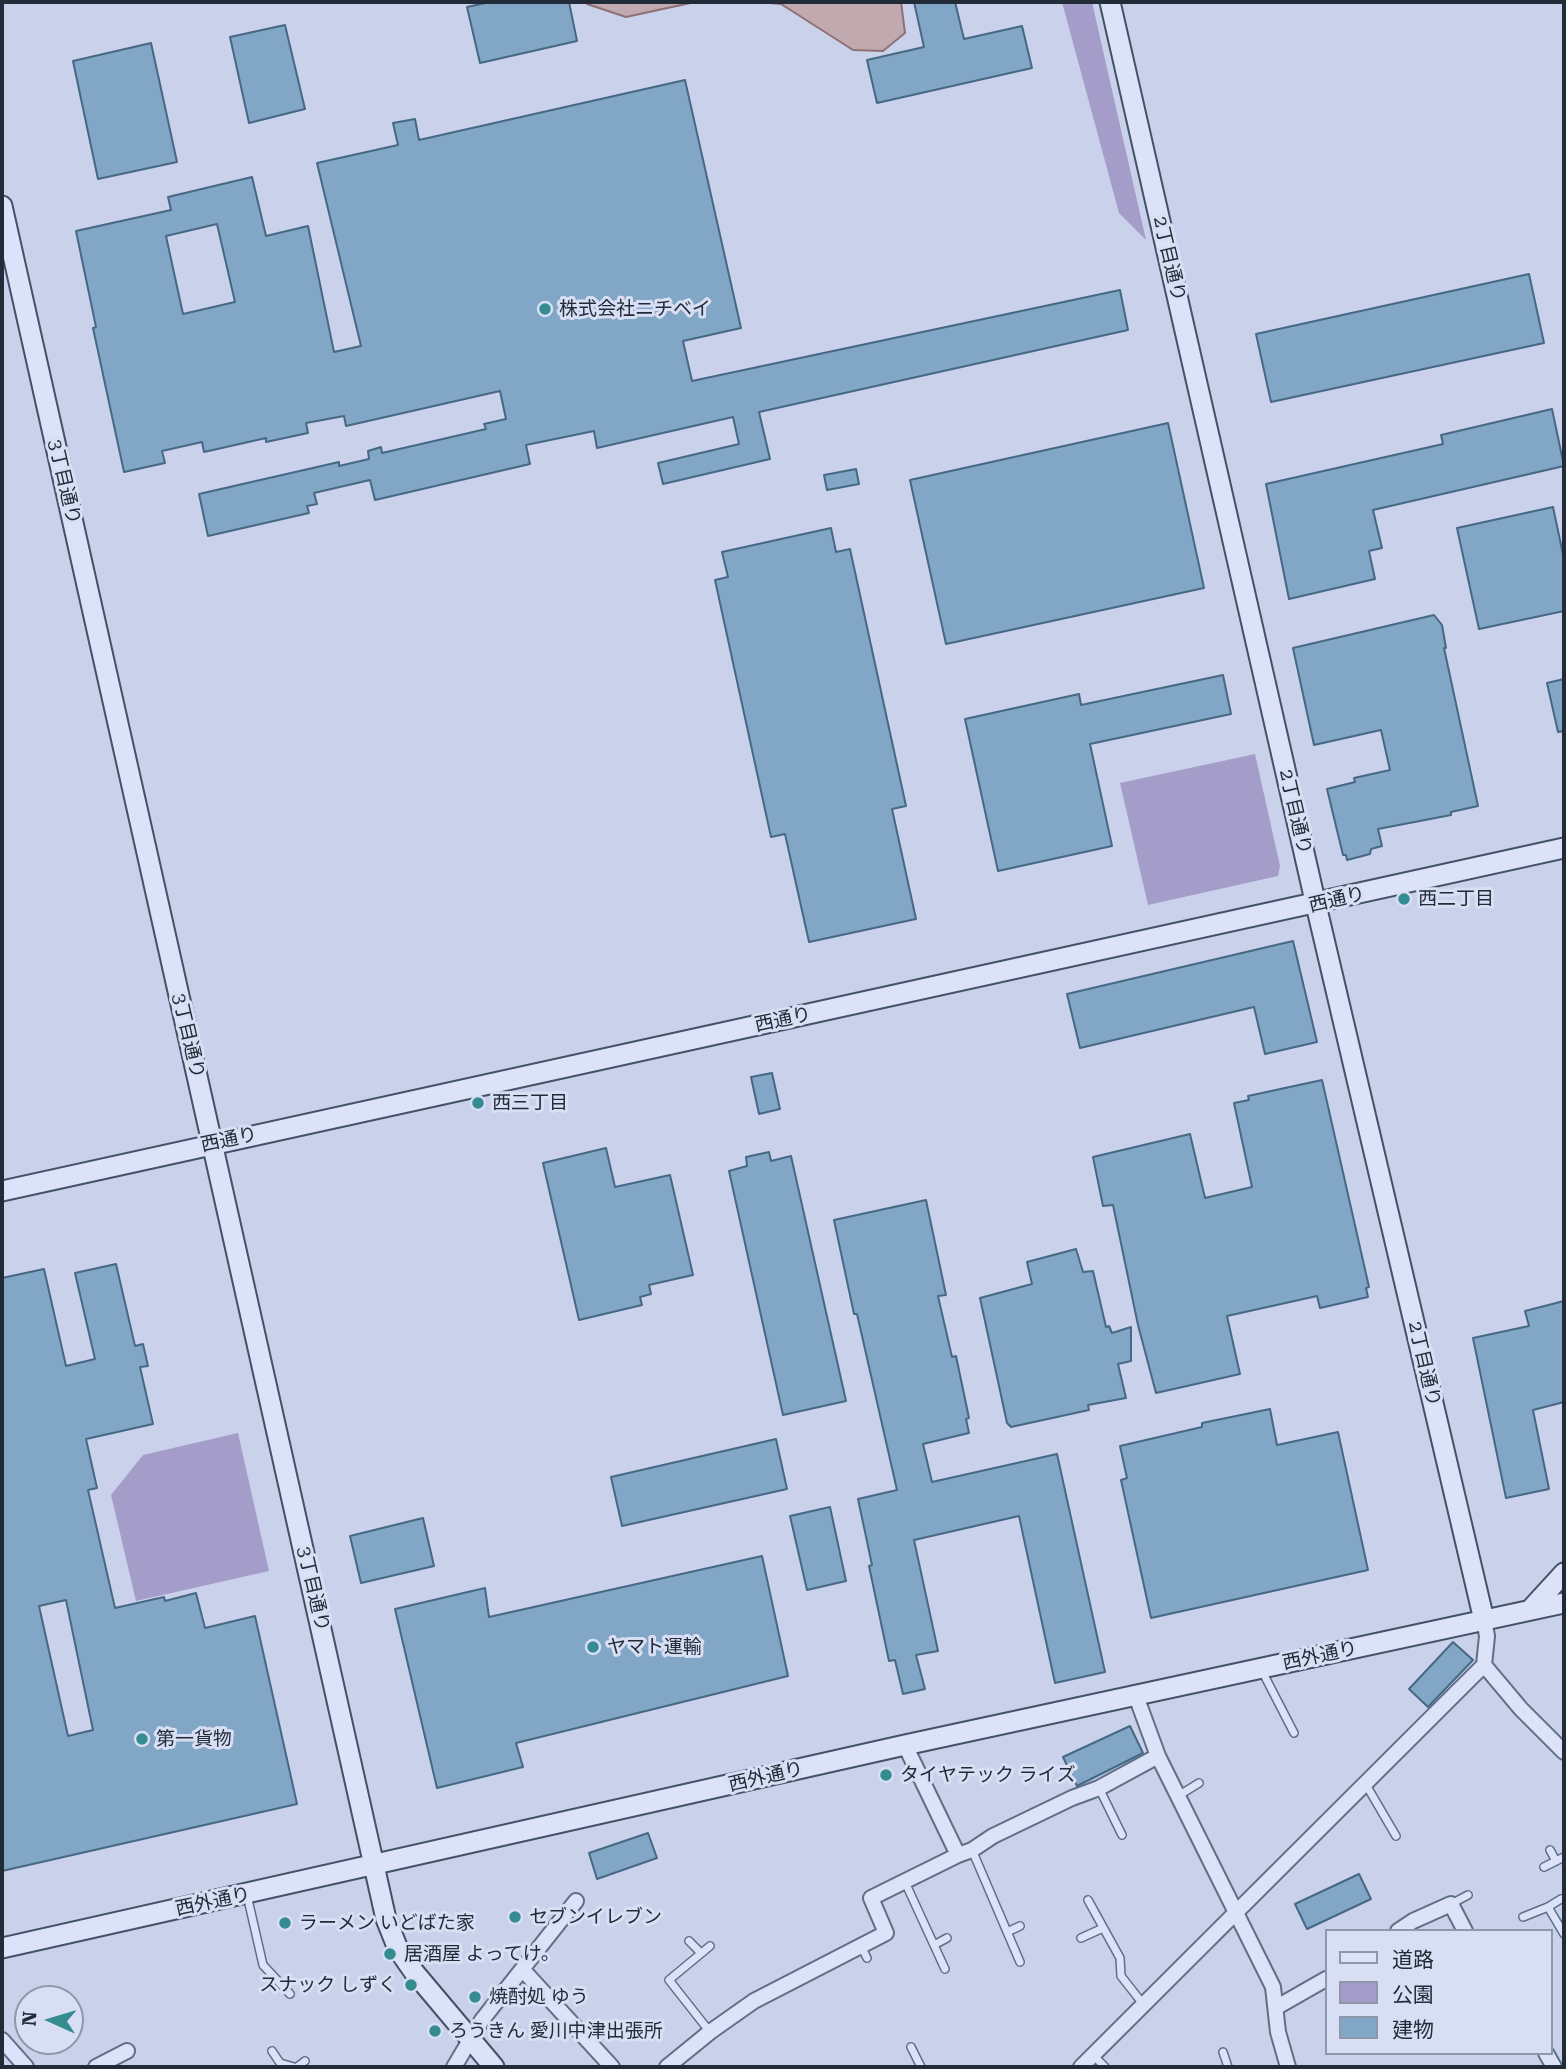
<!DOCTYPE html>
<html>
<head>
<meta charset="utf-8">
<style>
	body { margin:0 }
	#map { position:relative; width:1566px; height:2069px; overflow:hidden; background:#c9d1eb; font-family:"Roboto Serif","Noto Sans JP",serif }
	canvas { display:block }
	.frame { position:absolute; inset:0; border:4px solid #212c38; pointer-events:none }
	.legend { position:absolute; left:1325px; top:1929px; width:228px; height:126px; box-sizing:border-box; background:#d8def3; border:2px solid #8f97a8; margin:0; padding:9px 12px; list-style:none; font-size:21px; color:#212c38 }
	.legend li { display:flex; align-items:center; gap:14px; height:35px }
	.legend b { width:35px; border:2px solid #8f97a8 }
	.north { position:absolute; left:14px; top:1985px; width:70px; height:70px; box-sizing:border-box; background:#d8def3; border:2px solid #8f97a8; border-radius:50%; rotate:274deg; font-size:19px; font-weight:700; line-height:28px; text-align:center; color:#212c38 }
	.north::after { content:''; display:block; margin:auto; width:24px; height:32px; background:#348c91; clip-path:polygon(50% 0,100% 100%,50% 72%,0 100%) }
</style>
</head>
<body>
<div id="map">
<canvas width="1566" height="2069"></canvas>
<div class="frame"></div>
<ul class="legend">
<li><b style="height:9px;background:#dce2f7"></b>道路</li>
<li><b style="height:19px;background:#a59dc9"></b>公園</li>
<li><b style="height:19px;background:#82a6c6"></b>建物</li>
</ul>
<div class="north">N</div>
</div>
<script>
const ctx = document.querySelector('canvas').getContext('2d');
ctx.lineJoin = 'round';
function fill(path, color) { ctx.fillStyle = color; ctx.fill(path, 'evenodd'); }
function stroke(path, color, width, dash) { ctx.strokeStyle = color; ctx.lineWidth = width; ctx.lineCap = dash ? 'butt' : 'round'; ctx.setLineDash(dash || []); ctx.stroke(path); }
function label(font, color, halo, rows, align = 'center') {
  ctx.font = font + ' "Roboto Serif","Noto Sans JP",serif'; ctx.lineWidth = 6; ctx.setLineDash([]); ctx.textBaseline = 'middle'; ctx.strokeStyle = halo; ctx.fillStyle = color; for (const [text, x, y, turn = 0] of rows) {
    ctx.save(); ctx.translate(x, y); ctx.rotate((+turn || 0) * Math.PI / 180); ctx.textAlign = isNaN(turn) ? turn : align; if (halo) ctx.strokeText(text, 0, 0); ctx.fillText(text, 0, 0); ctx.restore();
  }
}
fill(new Path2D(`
	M 1062,2 L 1092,2 L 1146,240 L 1119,213 Z
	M 1255,754 L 1280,866 L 1278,876 L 1148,905 L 1120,783 Z
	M 238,1433 L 269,1571 L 136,1601 L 111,1495 L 143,1455 Z`), '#a59dc9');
const water = new Path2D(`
	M 587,2 L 695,2 L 626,17 L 587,4 Z
	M 760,2 L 901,2 L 905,33 L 883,51 L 853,50 L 781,4 Z`);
fill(water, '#c0a9af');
stroke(water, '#8e7076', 2);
const building = new Path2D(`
	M 490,2 L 569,2 L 577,41 L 480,63 L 467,7 Z
	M 914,2 L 955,2 L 964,39 L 1022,26 L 1032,68 L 877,103 L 867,60 L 924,47 Z
	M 285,25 L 305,109 L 249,123 L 230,37 Z
	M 151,43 L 177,162 L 98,179 L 73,61 Z
	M 685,80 L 741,328 L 683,341 L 692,381 L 1120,290 L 1128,330 L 759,412 L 770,459 L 663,484 L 658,463 L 739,444 L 733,417 L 597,448 L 594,431 L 526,445 L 530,464 L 375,500 L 370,480 L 314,493 L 317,504 L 307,506 L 309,513 L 208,536 L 199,494 L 339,462 L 339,466 L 369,459 L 368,451 L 381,447 L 382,453 L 486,429 L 484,424 L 506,419 L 500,391 L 346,426 L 344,416 L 306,423 L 308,433 L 266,442 L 266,438 L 204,452 L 202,442 L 162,451 L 165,463 L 124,472 L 93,328 L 96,327 L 76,231 L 171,210 L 168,197 L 252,177 L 266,236 L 308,226 L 334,352 L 361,346 L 317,163 L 398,145 L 393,123 L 415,119 L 419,140 ZM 217,224 L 235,302 L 183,314 L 166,236 Z
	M 1529,274 L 1544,343 L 1271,402 L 1256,334 Z
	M 1552,409 L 1564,466 L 1373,510 L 1382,548 L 1369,551 L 1375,579 L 1289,599 L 1266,484 L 1443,444 L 1441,435 Z
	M 1168,423 L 1204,588 L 946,644 L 910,480 Z
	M 856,469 L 859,484 L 827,490 L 824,475 Z
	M 1553,507 L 1564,559 L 1564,611 L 1479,629 L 1457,528 Z
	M 831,528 L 836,552 L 850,549 L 906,806 L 892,809 L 916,919 L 809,942 L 785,834 L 771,837 L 715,580 L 728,577 L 722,552 Z
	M 1434,615 L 1442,625 L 1446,648 L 1444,648 L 1478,806 L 1451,812 L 1451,815 L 1378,829 L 1382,846 L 1371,849 L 1370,854 L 1347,860 L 1346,855 L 1343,855 L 1327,789 L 1355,782 L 1354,778 L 1390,770 L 1381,730 L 1314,745 L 1293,648 Z
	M 1223,675 L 1231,714 L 1090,744 L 1112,846 L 998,871 L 965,719 L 1079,694 L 1081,705 Z
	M 1564,679 L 1564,731 L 1558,732 L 1547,683 Z
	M 1293,941 L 1317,1042 L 1265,1054 L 1254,1007 L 1080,1048 L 1067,994 Z
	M 772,1073 L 780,1109 L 759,1114 L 751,1077 Z
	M 1322,1080 L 1369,1287 L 1366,1288 L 1368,1297 L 1320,1308 L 1317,1296 L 1227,1316 L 1240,1374 L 1156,1393 L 1138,1325 L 1113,1205 L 1103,1206 L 1093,1157 L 1190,1134 L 1205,1198 L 1252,1187 L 1234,1103 L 1249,1100 L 1248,1096 Z
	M 606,1148 L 615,1187 L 670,1175 L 693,1275 L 649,1285 L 651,1294 L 640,1297 L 642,1305 L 579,1320 L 543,1163 Z
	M 769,1152 L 771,1161 L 791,1156 L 846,1401 L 783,1415 L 729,1171 L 747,1166 L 746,1157 Z
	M 926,1200 L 946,1295 L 938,1296 L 952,1357 L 956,1356 L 969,1418 L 966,1419 L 969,1433 L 923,1444 L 932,1482 L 1057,1454 L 1105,1672 L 1055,1683 L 1019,1516 L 914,1540 L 938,1651 L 916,1655 L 925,1689 L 903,1694 L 895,1660 L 889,1661 L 869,1566 L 872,1565 L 858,1499 L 897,1490 L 857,1314 L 854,1314 L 834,1220 Z
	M 1076,1249 L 1083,1272 L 1093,1271 L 1106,1327 L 1109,1326 L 1112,1333 L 1131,1327 L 1131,1361 L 1118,1364 L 1126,1398 L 1088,1405 L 1089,1410 L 1011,1427 L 1007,1423 L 980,1298 L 1032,1284 L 1027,1262 Z
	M 116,1264 L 135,1346 L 143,1344 L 148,1366 L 140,1367 L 153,1424 L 86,1439 L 97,1488 L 88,1490 L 115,1608 L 164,1597 L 165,1601 L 196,1593 L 205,1628 L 255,1616 L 297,1804 L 2,1871 L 2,1278 L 44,1269 L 66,1366 L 95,1359 L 75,1273 ZM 66,1600 L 93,1730 L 68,1736 L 39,1606 Z
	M 1564,1301 L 1564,1402 L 1533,1410 L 1549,1489 L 1506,1498 L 1473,1338 L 1529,1326 L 1525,1311 Z
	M 1270,1409 L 1277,1445 L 1338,1432 L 1368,1570 L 1151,1618 L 1121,1480 L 1127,1478 L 1120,1446 L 1202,1427 L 1202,1423 Z
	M 776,1439 L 787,1489 L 622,1526 L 611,1477 Z
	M 830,1507 L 846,1581 L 807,1590 L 790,1516 Z
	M 423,1518 L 434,1566 L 361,1583 L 350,1536 Z
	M 762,1556 L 788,1676 L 516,1743 L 523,1767 L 437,1788 L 395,1609 L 485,1588 L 489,1617 Z
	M 1453,1642 L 1473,1660 L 1428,1707 L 1409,1689 Z
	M 1130,1726 L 1143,1753 L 1077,1786 L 1063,1757 Z
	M 648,1833 L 657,1858 L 597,1879 L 589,1853 Z
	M 1359,1874 L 1371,1899 L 1307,1929 L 1295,1904 Z`);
fill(building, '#82a6c6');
stroke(building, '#476884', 2);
const lane = new Path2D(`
	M 1261,1669 L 1294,1733
	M 1365,1783 L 1396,1836
	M 1099,1788 L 1122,1835
	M 1178,1796 L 1199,1783
	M 972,1850 L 1020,1962
	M 1550,1850 L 1556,1861
	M 1544,1867 L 1564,1857
	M 905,1882 L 945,1969
	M 247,1895 L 263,1965 L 290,1994
	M 1088,1900 L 1120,1958 L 1121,1976 L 1143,2004
	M 1451,1904 L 1468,1895
	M 1548,1907 L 1561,1899
	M 1523,1917 L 1548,1907 L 1564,1934
	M 1007,1932 L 1020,1926
	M 1081,1938 L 1103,1928
	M 689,1941 L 701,1953
	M 934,1945 L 947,1938
	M 710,1946 L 669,1980 L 710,2032
	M 861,1946 L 867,1958
	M 911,2047 L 921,2067
	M 272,2051 L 280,2063 L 294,2067
	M 1223,2052 L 1228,2067
	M 1093,2055 L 1105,2067
	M 297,2067 L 305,2061`);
const street = new Path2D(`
	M 1484,1665 L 1521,1709 L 1564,1752
	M 1136,1696 L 1158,1756 L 1273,1987 L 1278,2032 L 1288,2067
	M 905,1745 L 958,1855
	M 1398,1931 L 1413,1921 L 1451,1904 L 1465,1931
	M 523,1970 L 612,2067
	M 1277,2007 L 1326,1979
	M 2,2040 L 26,2067
	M 1546,2053 L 1554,2067
	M 96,2067 L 127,2051
	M 454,2067 L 482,2020 L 576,1901
	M 667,2067 L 710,2032 L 754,2001 L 886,1933 L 871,1898 L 958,1855 L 972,1850 L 993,1836 L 1072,1798 L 1099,1788 L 1158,1756
	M 1081,2067 L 1484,1665 L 1487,1636 L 1484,1620`);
const secondary = new Path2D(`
	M 1110,2 L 1316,905 L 1484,1620
	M 2,206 L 386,1919 L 398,1949 L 414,1972 L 494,2067
	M 2,1191 C 522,1072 1044,967 1564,848
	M 1531,1609 L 1564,1573
	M 2,1948 L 905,1745 L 1564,1603`);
stroke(lane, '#5f6f86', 10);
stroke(street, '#5f6f86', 18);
stroke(secondary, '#425368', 23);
stroke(lane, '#dce2f7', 7);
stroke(street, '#dce2f7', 14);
stroke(secondary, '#dce2f7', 19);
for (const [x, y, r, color] of [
	[545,309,7,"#348c91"],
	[1404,899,7,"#348c91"],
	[478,1103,7,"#348c91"],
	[593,1647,7,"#348c91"],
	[142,1739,7,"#348c91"],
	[886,1775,7,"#348c91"],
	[515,1917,7,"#348c91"],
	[285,1923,7,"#348c91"],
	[390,1954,7,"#348c91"],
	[411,1985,7,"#348c91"],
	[475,1997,7,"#348c91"],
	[435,2031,7,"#348c91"]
]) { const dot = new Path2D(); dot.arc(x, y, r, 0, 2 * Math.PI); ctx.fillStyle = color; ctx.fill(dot); stroke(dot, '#d8def3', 2.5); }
label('19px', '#212c38', '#d8def3', [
	["2丁目通り",1169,259,77],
	["3丁目通り",64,482,77],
	["2丁目通り",1295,812,77],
	["西通り",1337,900,-13],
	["西通り",783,1020,-12],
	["3丁目通り",188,1036,77],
	["西通り",229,1140,-12],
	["2丁目通り",1424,1364,77],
	["3丁目通り",313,1589,77],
	["西外通り",1320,1656,-12],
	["西外通り",766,1777,-13],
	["西外通り",213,1902,-12]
]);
label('19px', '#212c38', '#d8def3', [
	["株式会社ニチベイ",559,309],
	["西二丁目",1418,899],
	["西三丁目",492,1103],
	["ヤマト運輸",607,1647],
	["第一貨物",156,1739],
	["タイヤテック ライズ",900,1775],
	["セブンイレブン",529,1917],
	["ラーメン いどばた家",299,1923],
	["居酒屋 よってけ。",404,1954],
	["スナック しずく",397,1985,"right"],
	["焼酎処 ゆう",489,1997],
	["ろうきん 愛川中津出張所",449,2031]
], 'left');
</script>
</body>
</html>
